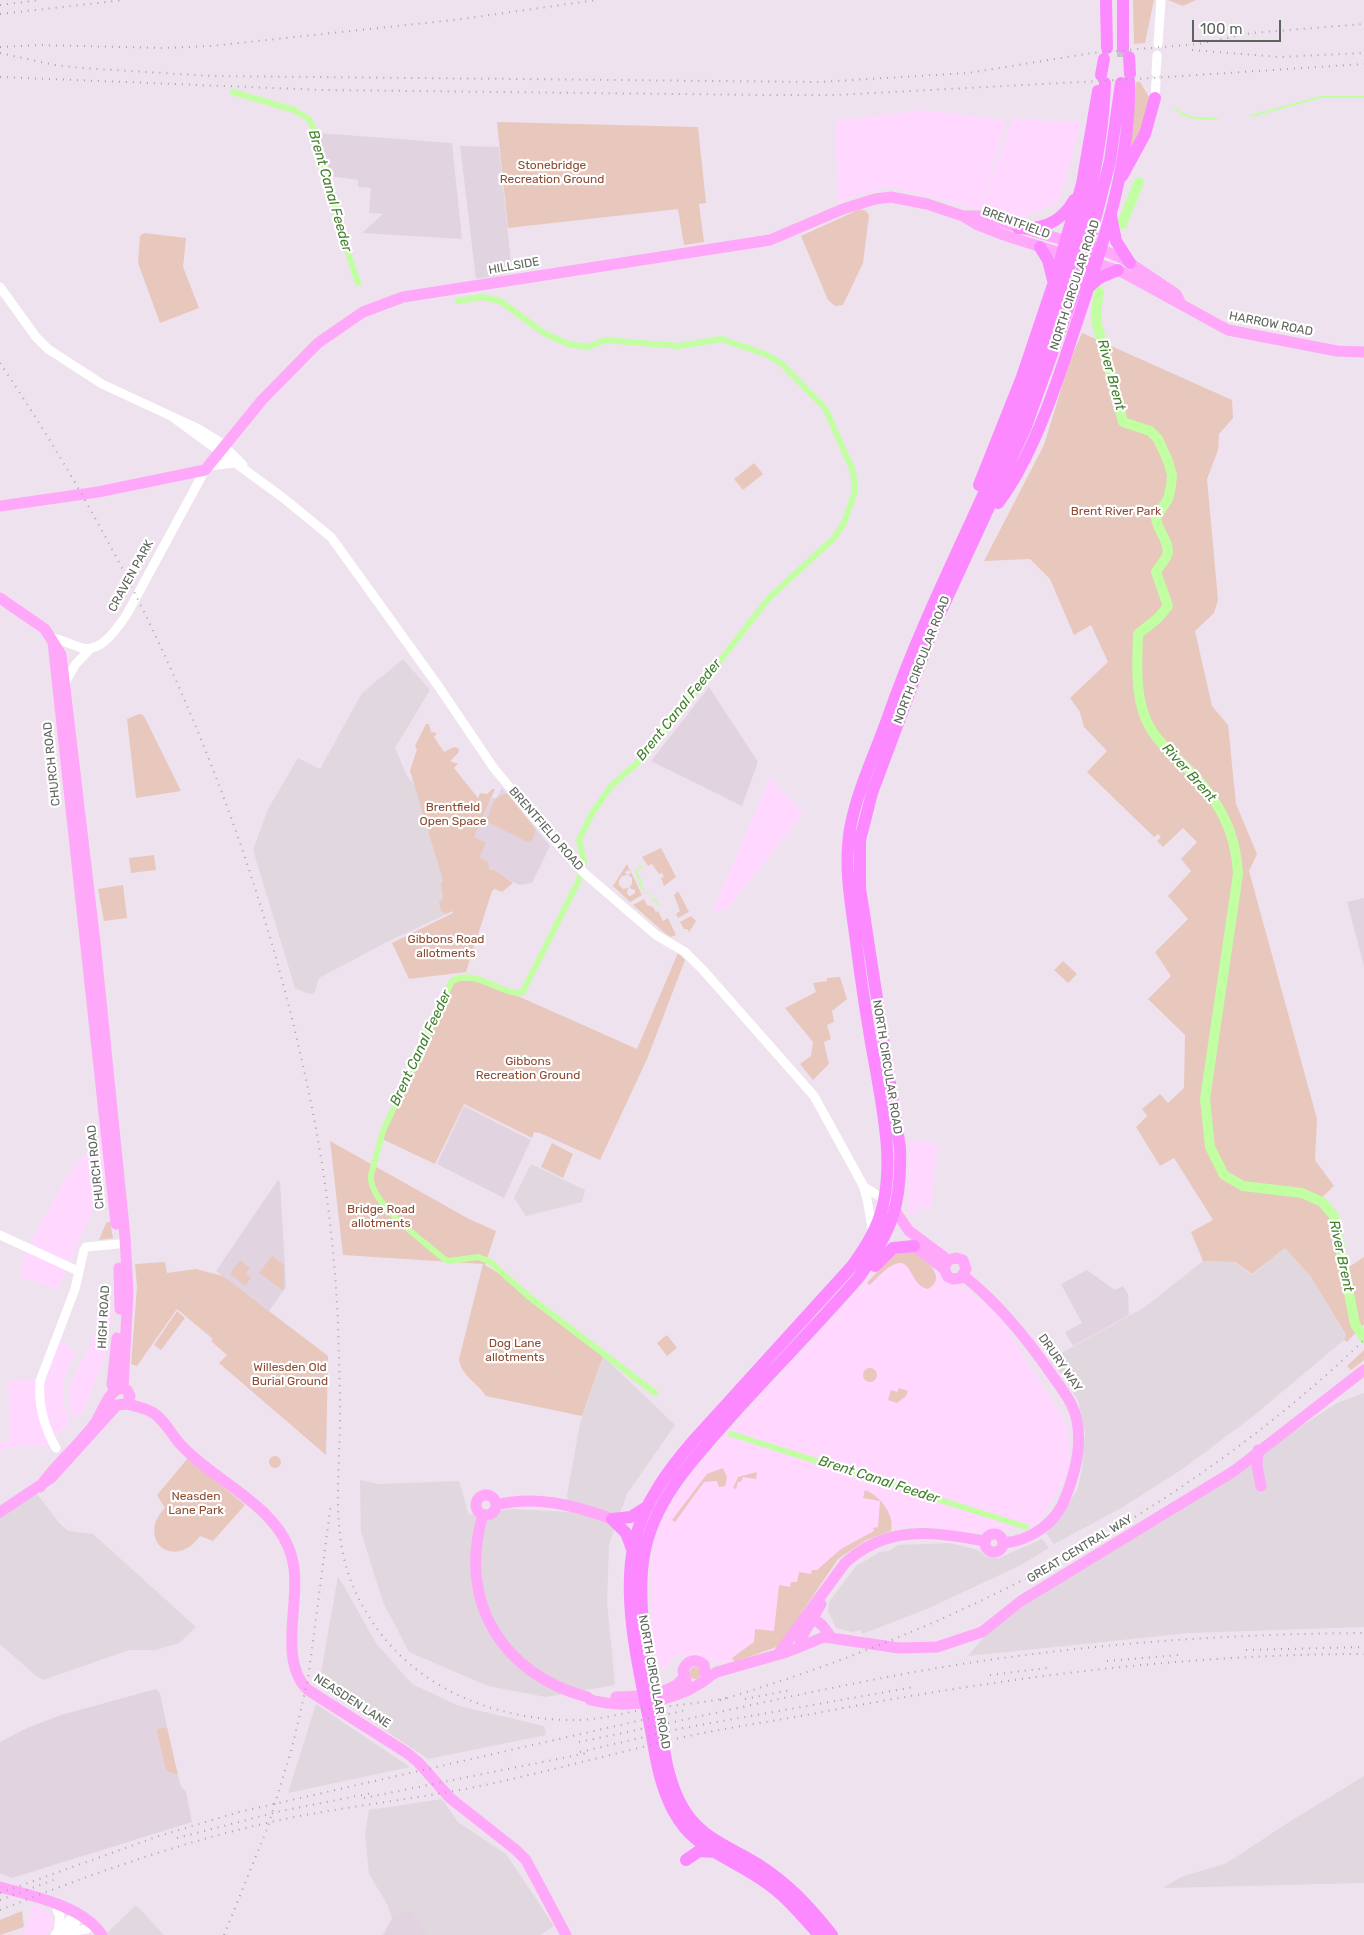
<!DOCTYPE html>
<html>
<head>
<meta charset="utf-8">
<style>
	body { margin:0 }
	#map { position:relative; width:1364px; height:1935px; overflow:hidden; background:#efe2ef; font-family:Rubik,sans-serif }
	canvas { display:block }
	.scale { position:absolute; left:1192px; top:20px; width:89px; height:22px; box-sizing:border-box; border:2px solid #5d645b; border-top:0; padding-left:6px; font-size:15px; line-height:18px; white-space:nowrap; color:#5d645b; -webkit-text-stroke:4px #fff; paint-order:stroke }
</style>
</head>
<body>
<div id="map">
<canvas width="1364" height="1935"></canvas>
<div class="scale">100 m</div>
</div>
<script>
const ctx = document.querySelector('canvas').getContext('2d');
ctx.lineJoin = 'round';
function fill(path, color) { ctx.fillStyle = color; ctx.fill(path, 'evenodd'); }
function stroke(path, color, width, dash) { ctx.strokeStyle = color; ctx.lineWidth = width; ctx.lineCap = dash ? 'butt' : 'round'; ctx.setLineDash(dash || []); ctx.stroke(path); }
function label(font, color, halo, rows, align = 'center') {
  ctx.font = font + ' Rubik,sans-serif'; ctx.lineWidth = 4.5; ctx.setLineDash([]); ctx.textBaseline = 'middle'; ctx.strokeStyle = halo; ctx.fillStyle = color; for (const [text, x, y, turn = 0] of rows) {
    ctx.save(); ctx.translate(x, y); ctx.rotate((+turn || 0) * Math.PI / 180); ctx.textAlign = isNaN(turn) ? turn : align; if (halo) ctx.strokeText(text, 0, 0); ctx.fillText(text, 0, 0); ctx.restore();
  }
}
fill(new Path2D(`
	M 924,110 L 1006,120 L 987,184 L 978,209 L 897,188 L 885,187 L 838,202 L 835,121 Z
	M 1013,119 L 1081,122 L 1058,203 L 1023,217 L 979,209 Z
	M 770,778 L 803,813 L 728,908 L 712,912 Z
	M 101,1134 L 104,1183 L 58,1289 L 20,1277 L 27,1249 L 64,1181 Z
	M 909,1140 L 938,1143 L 931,1205 L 930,1209 L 918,1207 L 915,1215 L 908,1213 Z
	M 902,1253 L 967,1290 L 996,1312 L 1068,1427 L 1070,1470 L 1041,1520 L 1029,1529 L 964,1532 L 922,1525 L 883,1528 L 819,1570 L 790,1621 L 753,1650 L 727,1663 L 677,1655 L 662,1670 L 656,1659 L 651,1624 L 651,1557 L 658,1530 L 674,1499 L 700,1463 L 889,1256 Z
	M 101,1310 L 113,1311 L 104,1359 L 82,1414 L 71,1415 L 69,1385 L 94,1338 Z
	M 56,1337 L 75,1353 L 64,1379 L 64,1401 L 69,1423 L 46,1446 L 3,1447 L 0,1456 L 0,1441 L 10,1441 L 8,1381 L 47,1379 Z
	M 34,1903 L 48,1912 L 52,1918 L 53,1926 L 46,1935 L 23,1935 Z`), '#ffd7ff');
fill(new Path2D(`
	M 403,659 L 430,690 L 395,748 L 407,776 L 416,787 L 453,911 L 387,942 L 319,978 L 314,994 L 306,993 L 295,988 L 253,850 L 268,809 L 298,758 L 320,769 L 362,693 Z
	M 531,1164 L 585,1190 L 582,1202 L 526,1216 L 514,1198 Z
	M 1285,1248 L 1311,1277 L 1346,1336 L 1344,1340 L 1252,1417 L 1184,1468 L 1123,1507 L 1054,1544 L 1046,1533 L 1061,1517 L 1078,1488 L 1082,1467 L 1085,1432 L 1078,1400 L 1059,1371 L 1049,1360 L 1145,1307 L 1203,1261 L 1234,1262 L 1252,1275 Z
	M 603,1356 L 675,1425 L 627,1494 L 609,1544 L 607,1603 L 615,1685 L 546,1697 L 488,1686 L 409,1652 L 383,1602 L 361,1532 L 360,1480 L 379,1484 L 459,1481 L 469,1515 L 512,1509 L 569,1512 L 567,1496 L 580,1423 Z
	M 1364,1393 L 1364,1627 L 1189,1633 L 968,1656 L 984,1637 L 1028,1603 L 1337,1403 Z
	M 36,1493 L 60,1524 L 69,1531 L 93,1534 L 196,1627 L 179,1643 L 155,1650 L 129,1650 L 43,1680 L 35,1675 L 0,1644 L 0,1517 Z
	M 1042,1539 L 1049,1548 L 1021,1565 L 927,1609 L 862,1634 L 861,1630 L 852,1632 L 836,1628 L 828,1611 L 829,1602 L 856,1566 L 880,1552 L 889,1551 L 898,1545 L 950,1543 L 978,1550 L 987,1557 L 999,1558 Z
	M 338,1576 L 376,1643 L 412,1684 L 459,1706 L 544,1726 L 546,1735 L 428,1759 L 334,1696 L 319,1684 Z
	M 316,1704 L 410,1767 L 288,1793 Z
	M 1364,1776 L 1364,1883 L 1163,1888 L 1181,1877 L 1227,1863 L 1286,1824 Z
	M 442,1799 L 458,1822 L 506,1854 L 554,1926 L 540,1935 L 429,1935 L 410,1908 L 392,1918 L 388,1906 L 369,1874 L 365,1834 L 369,1810 Z
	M 136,1905 L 164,1935 L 109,1935 L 107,1933 Z`), '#e0d7df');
fill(new Path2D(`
	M 318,133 L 452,143 L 462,239 L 362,233 L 383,214 L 369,213 L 371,188 L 358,187 L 358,180 L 330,176 Z
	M 460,146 L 499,147 L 512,273 L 476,279 Z
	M 709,687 L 758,762 L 742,806 L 651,761 Z
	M 502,788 L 550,846 L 532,883 L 519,885 L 489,870 L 486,867 L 487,861 L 467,851 L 492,797 L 496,799 Z
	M 1364,898 L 1364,966 L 1347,902 Z
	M 464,1106 L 531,1140 L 504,1198 L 437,1164 Z
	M 278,1180 L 280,1181 L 286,1287 L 269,1311 L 216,1271 Z
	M 1087,1270 L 1115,1290 L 1123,1286 L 1128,1294 L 1129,1315 L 1073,1346 L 1065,1332 L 1082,1323 L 1061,1284 Z
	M 156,1689 L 160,1693 L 167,1727 L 156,1729 L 166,1771 L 178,1775 L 181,1787 L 186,1791 L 192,1822 L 12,1878 L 0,1873 L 0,1742 L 27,1728 L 61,1715 Z
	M 410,1908 L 429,1935 L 383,1935 L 392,1918 Z`), '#e2d3e1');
fill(new Path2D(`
	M 1133,0 L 1154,0 L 1145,43 L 1134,44 Z
	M 1168,0 L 1196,0 L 1183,6 Z
	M 1136,82 L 1140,82 L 1149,97 L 1152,113 L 1121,167 L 1134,105 Z
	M 497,122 L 698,127 L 706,203 L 699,204 L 704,242 L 684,245 L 678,209 L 508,228 Z
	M 860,209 L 866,211 L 869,215 L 863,263 L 843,305 L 835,306 L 828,300 L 801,236 Z
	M 144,233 L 186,238 L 183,267 L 199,308 L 160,323 L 138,263 L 140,236 Z
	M 1082,333 L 1232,400 L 1233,418 L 1219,434 L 1218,450 L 1207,479 L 1218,600 L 1214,613 L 1195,631 L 1212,706 L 1228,725 L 1236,804 L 1257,854 L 1249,871 L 1317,1119 L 1315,1160 L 1334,1186 L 1316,1203 L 1332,1218 L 1339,1254 L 1349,1267 L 1364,1257 L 1364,1324 L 1347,1342 L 1344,1340 L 1346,1335 L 1311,1277 L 1285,1248 L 1252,1274 L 1235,1262 L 1203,1261 L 1191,1232 L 1213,1220 L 1174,1158 L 1160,1166 L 1136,1127 L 1147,1116 L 1142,1109 L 1160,1094 L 1168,1103 L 1184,1088 L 1185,1035 L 1148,999 L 1171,976 L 1155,952 L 1188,919 L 1168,896 L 1191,871 L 1181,859 L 1197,842 L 1183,828 L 1163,847 L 1157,841 L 1161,837 L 1158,834 L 1154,837 L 1087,772 L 1107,751 L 1084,727 L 1080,712 L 1070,698 L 1108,662 L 1091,625 L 1074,635 L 1050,579 L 1030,559 L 984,561 L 1044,445 L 1070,360 Z
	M 754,463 L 763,474 L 743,490 L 734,479 Z
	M 139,714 L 143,715 L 146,720 L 181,791 L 136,798 L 127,719 Z
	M 426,724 L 429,724 L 431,732 L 437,733 L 434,737 L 444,752 L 454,747 L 458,748 L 459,752 L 450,761 L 458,764 L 454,768 L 478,798 L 480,793 L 487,794 L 492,789 L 495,789 L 474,837 L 486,843 L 479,857 L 489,862 L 488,866 L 490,870 L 494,870 L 513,883 L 502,892 L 495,889 L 492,891 L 466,972 L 409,979 L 392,943 L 453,913 L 452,911 L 446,914 L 441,911 L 439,903 L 443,898 L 441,884 L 443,880 L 410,771 L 417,749 L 415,746 Z
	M 507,793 L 536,830 L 531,842 L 527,842 L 486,821 L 495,799 Z
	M 661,848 L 676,877 L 664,886 L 661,878 L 664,877 L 662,873 L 659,874 L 652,864 L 648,866 L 642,857 Z
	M 154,855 L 156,870 L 131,873 L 129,858 Z
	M 627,864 L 642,895 L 630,902 L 613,886 ZM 629,870 L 631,873 L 628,875 L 632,878 L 632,884 L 629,888 L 635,890 L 635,893 L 630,896 L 627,894 L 628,888 L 623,889 L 619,885 L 619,880 L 622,876 L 627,875 L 625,872 Z
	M 123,885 L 127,918 L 104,921 L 98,889 Z
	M 678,891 L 689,912 L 678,918 L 676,914 L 680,911 L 674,895 Z
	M 644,899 L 647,905 L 653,907 L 656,912 L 658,911 L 663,921 L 668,918 L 676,935 L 671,937 L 666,934 L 633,905 Z
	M 691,916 L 696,921 L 689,932 L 687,929 L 684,929 L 680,922 Z
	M 678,953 L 685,960 L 647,1059 L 600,1160 L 540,1133 L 534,1132 L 532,1138 L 464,1104 L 435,1164 L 380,1138 L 382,1129 L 451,979 L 486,982 L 637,1049 Z
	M 1063,961 L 1077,974 L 1068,983 L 1054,970 Z
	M 840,977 L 847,999 L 832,1011 L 834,1022 L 827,1025 L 831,1039 L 824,1042 L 829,1064 L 813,1080 L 800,1064 L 811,1056 L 813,1042 L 785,1008 L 816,992 L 813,983 L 827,981 L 827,978 Z
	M 330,1141 L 469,1219 L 496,1231 L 485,1265 L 506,1278 L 603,1356 L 582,1416 L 486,1396 C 477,1382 461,1376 459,1359 L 483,1264 L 343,1255 Z
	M 552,1143 L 573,1154 L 563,1178 L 541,1167 Z
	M 110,1221 L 113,1238 L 99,1240 L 106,1223 Z
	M 917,1251 C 926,1261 948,1278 928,1289 C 904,1285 916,1235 870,1285 L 867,1283 L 893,1254 Z
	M 272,1256 L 284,1265 L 284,1291 L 259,1273 Z
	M 240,1260 L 250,1268 L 246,1273 L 251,1278 L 245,1286 L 230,1274 Z
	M 165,1262 L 167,1273 L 196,1269 L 223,1276 L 328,1356 L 326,1455 L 219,1363 L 227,1355 L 211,1341 L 213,1339 L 177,1309 L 137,1366 L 131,1364 L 137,1287 L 135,1264 Z
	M 177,1311 L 185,1318 L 161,1350 L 154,1345 Z
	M 667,1335 L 677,1348 L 667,1356 L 657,1343 Z
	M 1364,1350 L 1364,1360 L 1351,1370 L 1347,1366 Z
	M863 1375a7 7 0 1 1 14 0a7 7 0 1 1-14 0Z
	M 899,1388 L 908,1391 L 906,1396 L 897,1403 L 888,1400 L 891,1390 L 897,1392 Z
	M269 1462a6 6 0 1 1 12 0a6 6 0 1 1-12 0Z
	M 188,1458 L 245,1505 L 213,1541 L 200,1536 C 180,1565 146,1550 156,1521 C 158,1516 162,1511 165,1508 L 157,1495 Z
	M 723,1468 L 727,1477 L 725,1486 L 719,1487 L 717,1481 L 704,1482 L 675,1522 L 672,1520 L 707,1474 Z
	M 757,1472 L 756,1479 L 743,1477 L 741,1482 L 738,1482 L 736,1489 L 733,1488 L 738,1477 Z
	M 865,1490 C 880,1496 895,1514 891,1531 L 866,1540 L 838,1559 L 779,1646 L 735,1662 L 732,1658 L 754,1642 L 755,1629 L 774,1631 L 779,1585 L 790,1587 L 791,1582 L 797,1582 L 799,1572 L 811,1574 L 812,1570 L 817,1570 L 841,1549 L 874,1531 L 873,1528 L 878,1527 L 880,1501 L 863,1498 Z
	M689 1673a6 6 0 1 1 12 0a6 6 0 1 1-12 0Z
	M 167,1727 L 178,1775 L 166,1771 L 156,1729 Z
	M 22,1911 L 24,1927 L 0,1935 L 0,1920 Z`), '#e8c7bd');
fill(new Path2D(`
	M 638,863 L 642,868 L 637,871 L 642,882 L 640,883 L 649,896 L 656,899 L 659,907 L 645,890 L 643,891 L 638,883 L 640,881 L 634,871 L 640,868 Z`), '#c1ffa2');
stroke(new Path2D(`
	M 1176,109 C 1187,120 1201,118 1217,119
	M 1251,116 L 1321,97 L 1364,97`), '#c1ffa2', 2);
stroke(new Path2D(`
	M 233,92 L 294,110 L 309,119 L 316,134 L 338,222 L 358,283
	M 458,301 L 482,297 L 500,301 L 544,333 L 568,344 L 588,347 L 605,340 L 679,346 L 721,339 L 765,354 L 781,363 L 825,408 L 853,471 L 855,491 L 844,523 L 834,538 L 769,598 L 647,754 L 611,786 L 591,815 L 579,840 L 584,861 L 579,880 L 522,993 C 498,994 476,968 452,981 L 383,1131 L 371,1175 C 368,1203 424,1241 444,1259 L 449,1261 L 478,1257 L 489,1261 L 528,1296 L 655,1393
	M 731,1434 L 1026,1527`), '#c1ffa2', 6);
stroke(new Path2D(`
	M 1122,224 L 1139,182
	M 1099,291 L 1096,313 L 1097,324 L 1123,422 L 1150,431 L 1158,439 L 1168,461 L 1172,475 L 1171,486 L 1168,499 L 1156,517 C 1156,530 1172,544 1167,555 C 1165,561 1159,566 1156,572 L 1168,606 L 1158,618 L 1138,634 C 1137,666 1134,703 1152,731 C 1161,745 1175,756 1186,767 C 1217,798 1236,829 1238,874 L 1205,1099 L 1210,1147 L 1224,1175 L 1243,1186 L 1302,1193 L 1322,1202 L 1334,1216 L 1355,1324 L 1364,1338`), '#c1ffa2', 10);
stroke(new Path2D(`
	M 1123,57 L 1123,47`), '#cac2ca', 12, [12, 6]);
stroke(new Path2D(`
	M 1158,44 L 1161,0
	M 1156,73 L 1157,55
	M 1155,98 L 1156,81
	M 0,287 L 36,337 L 48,349 L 102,384 L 199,429 L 220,442 L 243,465
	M 174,418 L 282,497 L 331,537 L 439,687 L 493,767 L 534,817 L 583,872 L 656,935 L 685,952 L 703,970 L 814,1096 L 863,1185 L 867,1199 L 873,1233
	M 207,466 L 234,463
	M 51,638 C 62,639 71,645 82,648 C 103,652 117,628 127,614 L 205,470
	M 65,683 L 75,665 L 91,648
	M 863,1186 L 888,1202
	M 0,1235 L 78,1271
	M 56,1448 C 44,1427 38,1405 40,1381 L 75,1289 L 84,1250 L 86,1247 L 118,1244
	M 57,1910 L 60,1916 L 58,1932
	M 68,1932 L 87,1929
	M 55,1935 L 76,1914
	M 64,1935 L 76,1922 L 76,1914`), '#fff', 9);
stroke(new Path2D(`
	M 964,216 L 980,216 L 1074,243
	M 1093,246 L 1124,259 L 1176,294 L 1180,302
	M 1089,261 L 1122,272 L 1228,330 L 1337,351 L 1364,352
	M 0,506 L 98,492 L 205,470 L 262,400 L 318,343 L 363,312 L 403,297 L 770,240 L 843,209 L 875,199 L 891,197 L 927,204 L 963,216 L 978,225 L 1001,234 L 1069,256
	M 0,598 L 45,629 L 61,655 L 95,942 L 125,1237 L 128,1292 L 123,1388
	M 53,642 L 116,1224
	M 896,1212 L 909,1231 L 948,1260
	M 914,1246 L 944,1269 L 948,1277 L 953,1279 L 961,1278 L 966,1269 L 963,1260 L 956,1258 L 948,1260 L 944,1269
	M 119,1268 L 120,1309
	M 964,1276 C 999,1304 1026,1337 1052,1375 C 1062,1389 1074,1404 1077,1421 C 1082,1446 1075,1473 1066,1496 C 1057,1523 1030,1541 1003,1543
	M 114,1391 L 112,1384 L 117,1338
	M 127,1404 C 136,1406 147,1408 155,1414 C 167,1423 172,1436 182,1446 C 215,1482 280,1507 292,1558 C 303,1598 276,1659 308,1690 L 407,1753 L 418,1762 L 450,1798 L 516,1850 L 526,1860 L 566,1935
	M 1258,1450 L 1257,1466 L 1261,1486
	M476 1505a10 10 0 1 1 20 0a10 10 0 1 1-20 0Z
	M 496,1505 C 536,1495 574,1505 612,1519
	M 0,1512 L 51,1478 L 117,1405 L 127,1404 L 130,1396 L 127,1390 L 120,1388 C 109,1391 102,1412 96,1422 C 79,1446 56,1463 40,1487
	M 483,1515 C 457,1601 502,1674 587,1697 L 591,1700 C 626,1709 670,1703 701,1683 C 707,1679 710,1675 717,1672 L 787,1652 L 824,1637 L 899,1648 L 937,1647 L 982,1632 L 1021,1601 L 1234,1471 L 1364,1370
	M985 1543a9 9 0 1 1 18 0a9 9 0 1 1-18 0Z
	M 808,1621 L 814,1619 L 822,1625 L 831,1637
	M 800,1640 L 821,1604
	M 779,1653 L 845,1563 C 888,1524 933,1532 985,1541
	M 686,1681 L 683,1670 C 687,1660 696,1658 704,1665 L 706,1677
	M 616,1697 C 633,1697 676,1694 683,1677
	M 0,1887 C 32,1896 83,1906 102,1935`), '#ffa7f9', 11);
stroke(new Path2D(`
	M 1106,0 L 1107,48
	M 1123,0 L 1123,47
	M 1129,57 L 1130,74
	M 1101,75 L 1104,59
	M 1122,176 L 1145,134 L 1155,98
	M 1111,216 L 1116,241 L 1130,263
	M 1018,228 C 1041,230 1062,222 1074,200
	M 1040,247 L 1048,260 L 1053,280
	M 1089,287 L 1099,278 L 1118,270
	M 979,485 L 1022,377 L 1053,285 L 1082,184 L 1098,91
	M 998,503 C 1031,460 1055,389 1072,337 C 1099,255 1131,169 1129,82
	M 875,1266 L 893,1248 L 914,1246
	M 612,1519 L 626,1533 L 632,1549
	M 612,1519 L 631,1517 L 648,1506
	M 686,1860 L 699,1851 L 715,1852
	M 819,1935 C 802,1916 786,1896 765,1882 C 738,1862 706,1853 684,1827 C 677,1818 671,1808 667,1797 C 657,1773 654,1746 649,1720 C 638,1667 621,1592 635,1540 C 644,1502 669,1469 694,1440 L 852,1266 C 865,1248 878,1228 883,1205 C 893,1162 884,1118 877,1076 C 868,1029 861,982 855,934 C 850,899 844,864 850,829 C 857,790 875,754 888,717 C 921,622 967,534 1007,442 C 1024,402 1037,360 1052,319 C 1079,243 1102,165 1105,83
	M 832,1935 C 812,1909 790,1885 762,1867 C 737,1850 708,1842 689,1817 C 665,1786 663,1738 656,1700 C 647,1653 636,1603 644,1555 C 654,1497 698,1454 735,1412 C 776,1367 819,1323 859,1277 C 892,1230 902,1205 900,1148 L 860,888 L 860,840 L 872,793 L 935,624 L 1025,429 L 1083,267 L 1110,161 L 1121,83`), '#fc89ff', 12);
stroke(new Path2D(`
	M 0,5 L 40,0
	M 0,14 L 124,0
	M 0,47 L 40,45 L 163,48 L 211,46 L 462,19 L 596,0
	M 1192,50 L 1280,57 L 1364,53
	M 0,53 L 55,65 L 81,68 L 212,76 L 820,82 L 968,73 L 1092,53 L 1199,44 L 1251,33 L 1364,24
	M 0,77 L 324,90 L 765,95 L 836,95 L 1136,79 L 1364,64
	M 0,363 C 154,591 261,847 314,1118 C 327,1186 335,1255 338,1324 C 339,1356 340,1388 340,1419 C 339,1503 326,1562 381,1634 C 428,1695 507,1722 581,1720 C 604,1719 626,1712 649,1709 C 675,1705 701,1703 727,1698
	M 1246,1650 L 1364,1647
	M 1107,1661 L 1179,1655
	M 990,1675 L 1047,1668
	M 745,1699 L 791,1690
	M 720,1700 C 957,1630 1184,1513 1364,1340
	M 579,1742 C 677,1722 774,1699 872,1680 C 1033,1648 1200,1634 1364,1633
	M 580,1752 L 683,1728 L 914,1687
	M 364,1798 L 587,1753
	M 177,1838 L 281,1811 L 372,1793
	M 0,1893 L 159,1836 L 239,1812 L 686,1710
	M 0,1900 L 59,1878
	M 0,1910 C 91,1874 183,1841 280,1820 C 350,1805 423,1799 494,1783 C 557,1769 620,1752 684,1737 C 730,1727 776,1721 822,1712 C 1001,1678 1181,1654 1364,1654
	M 224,1935 L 267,1829 L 292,1748 L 308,1679 L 331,1503`), '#a4a6a3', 2, [1, 6]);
label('12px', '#8d4b31', '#fff', [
	["Stonebridge",552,166],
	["Recreation Ground",552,180],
	["Brent River Park",1116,512],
	["Brentfield",453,808],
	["Open Space",453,822],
	["Gibbons Road",446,940],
	["allotments",446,954],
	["Gibbons",528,1062],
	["Recreation Ground",528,1076],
	["Bridge Road",381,1210],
	["allotments",381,1224],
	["Dog Lane",515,1344],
	["allotments",515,1358],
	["Willesden Old",290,1368],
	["Burial Ground",290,1382],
	["Neasden",196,1497],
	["Lane Park",196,1511]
]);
label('12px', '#5d645b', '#fff', [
	["BRENTFIELD",1016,223,20],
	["HILLSIDE",514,266,-10],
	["NORTH CIRCULAR ROAD",1075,285,-72],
	["HARROW ROAD",1271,324,11],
	["CRAVEN PARK",131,576,-61],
	["NORTH CIRCULAR ROAD",922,660,-69],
	["CHURCH ROAD",52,764,-96],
	["BRENTFIELD ROAD",546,829,49],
	["NORTH CIRCULAR ROAD",887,1067,81],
	["CHURCH ROAD",96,1167,-96],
	["HIGH ROAD",104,1317,-87],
	["DRURY WAY",1060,1363,55],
	["GREAT CENTRAL WAY",1080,1549,-31],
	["NORTH CIRCULAR ROAD",654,1682,80],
	["NEASDEN LANE",352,1701,33]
]);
label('italic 14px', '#41812b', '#fff', [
	["Brent Canal Feeder",330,191,74],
	["River Brent",1111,375,75],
	["Brent Canal Feeder",679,710,-51],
	["River Brent",1189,773,48],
	["Brent Canal Feeder",421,1048,-65],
	["River Brent",1341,1256,78],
	["Brent Canal Feeder",879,1480,18]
]);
</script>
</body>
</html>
